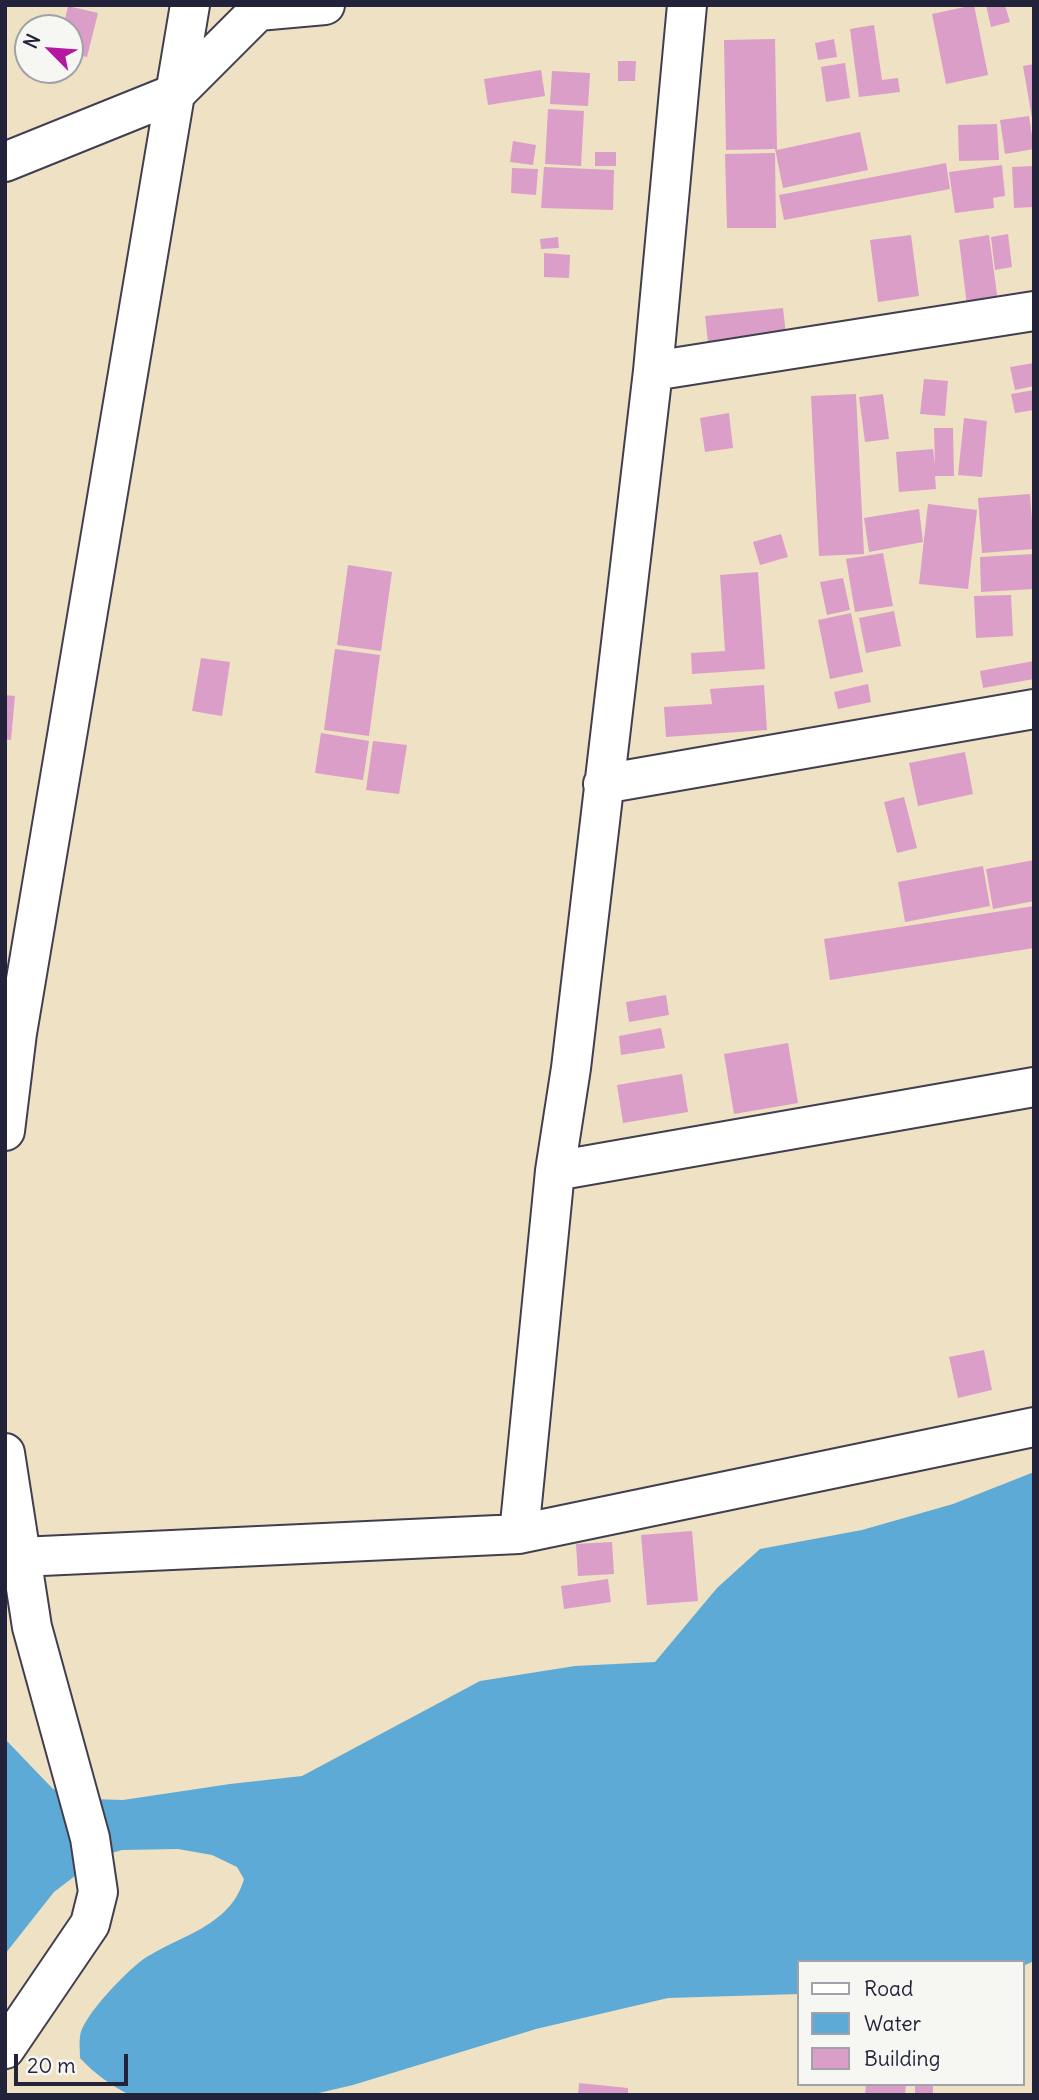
<!DOCTYPE html>
<html>
<head>
<meta charset="utf-8">
<style>
	body { margin:0 }
	#map { position:relative; width:1039px; height:2100px; overflow:hidden; background:#efe1c3; font-family:Delius,sans-serif }
	canvas { display:block }
	.frame { position:absolute; inset:0; border:7px solid #22223b; pointer-events:none }
	.legend { position:absolute; left:797px; top:1960px; width:228px; height:126px; box-sizing:border-box; background:#f6f6f2; border:2px solid #a1a1a9; margin:0; padding:9px 12px; list-style:none; font-size:21px; color:#22223b }
	.legend li { display:flex; align-items:center; gap:14px; height:35px }
	.legend b { width:35px; border:2px solid #a1a1a9 }
	.north { position:absolute; left:14px; top:14px; width:70px; height:70px; box-sizing:border-box; background:#f6f6f2; border:2px solid #a1a1a9; border-radius:50%; rotate:295deg; font-size:19px; font-weight:700; line-height:28px; text-align:center; color:#22223b }
	.north::after { content:''; display:block; margin:auto; width:24px; height:32px; background:#b5179e; clip-path:polygon(50% 0,100% 100%,50% 72%,0 100%) }
	.scale { position:absolute; left:14px; top:2054px; width:114px; height:32px; box-sizing:border-box; border:4px solid #22223b; border-top:0; padding-left:9px; font-size:21px; line-height:24px; white-space:nowrap; color:#22223b; -webkit-text-stroke:5px #f6f6f2; paint-order:stroke }
</style>
</head>
<body>
<div id="map">
<canvas width="1039" height="2100"></canvas>
<div class="frame"></div>
<ul class="legend">
<li><b style="height:9px;background:#fff"></b>Road</li>
<li><b style="height:19px;background:#5daad6"></b>Water</li>
<li><b style="height:19px;background:#db9ec9"></b>Building</li>
</ul>
<div class="north">N</div>
<div class="scale">20 m</div>
</div>
<script>
const ctx = document.querySelector('canvas').getContext('2d');
ctx.lineJoin = 'round';
function fill(path, color) { ctx.fillStyle = color; ctx.fill(path, 'evenodd'); }
function stroke(path, color, width, dash) { ctx.strokeStyle = color; ctx.lineWidth = width; ctx.lineCap = dash ? 'butt' : 'round'; ctx.setLineDash(dash || []); ctx.stroke(path); }
fill(new Path2D(`
	M 1034,1472 L 1034,1961 L 1023,1966 L 1023,1962 L 799,1962 L 799,1994 L 668,1998 L 536,2029 L 353,2085 L 310,2095 L 130,2095 C 110,2085 95,2074 80,2058 C 80,2051 79,2043 80,2036 C 83,2016 124,1974 141,1961 C 178,1935 230,1928 244,1879 L 237,1867 L 212,1855 L 178,1849 L 122,1850 L 101,1856 L 54,1892 L 5,1954 L 5,1739 L 53,1789 L 90,1799 L 123,1800 L 230,1784 L 302,1776 L 480,1681 L 575,1666 L 655,1662 L 717,1588 L 760,1549 L 862,1530 L 953,1504 Z`), '#5daad6');
fill(new Path2D(`
	M 974,5 L 988,75 L 946,84 L 932,14 Z
	M 986,5 L 1005,5 L 1010,22 L 991,27 Z
	M 68,6 L 98,13 L 87,57 L 70,53 L 70,28 L 63,28 Z
	M 874,25 L 882,80 L 898,78 L 900,92 L 859,97 L 850,29 Z
	M 775,39 L 777,150 L 860,132 L 868,170 L 783,188 L 775,149 L 726,150 L 724,40 Z
	M 834,39 L 837,57 L 818,60 L 815,43 Z
	M 618,61 L 636,61 L 635,81 L 618,81 Z
	M 845,63 L 850,98 L 826,102 L 821,67 Z
	M 1034,64 L 1034,118 L 1032,118 L 1023,66 Z
	M 541,70 L 545,96 L 488,105 L 484,79 Z
	M 552,71 L 590,73 L 588,106 L 550,104 Z
	M 548,109 L 584,111 L 581,166 L 545,164 Z
	M 1029,116 L 1034,149 L 1005,154 L 1000,120 Z
	M 997,124 L 999,160 L 959,161 L 958,125 Z
	M 513,141 L 536,145 L 533,165 L 510,162 Z
	M 595,152 L 616,152 L 616,166 L 595,166 Z
	M 775,153 L 776,228 L 727,228 L 725,154 Z
	M 946,163 L 950,189 L 784,220 L 779,195 Z
	M 1002,165 L 1005,196 L 993,198 L 994,208 L 955,213 L 949,172 Z
	M 1034,166 L 1034,207 L 1014,208 L 1012,167 Z
	M 544,167 L 614,170 L 613,210 L 541,208 Z
	M 512,168 L 538,169 L 536,195 L 511,193 Z
	M 1008,234 L 1012,267 L 995,270 L 991,237 Z
	M 911,235 L 919,296 L 878,302 L 870,240 Z
	M 989,235 L 998,302 L 967,306 L 959,240 Z
	M 558,237 L 559,248 L 541,249 L 540,239 Z
	M 544,253 L 570,255 L 569,278 L 544,277 Z
	M 783,308 L 787,343 L 709,351 L 705,316 Z
	M 1034,363 L 1034,386 L 1015,390 L 1010,367 Z
	M 924,379 L 948,381 L 945,416 L 920,414 Z
	M 1034,390 L 1034,410 L 1015,413 L 1011,394 Z
	M 856,394 L 864,554 L 819,556 L 811,396 Z
	M 883,394 L 889,439 L 865,442 L 859,397 Z
	M 729,413 L 733,448 L 705,452 L 700,418 Z
	M 964,418 L 987,421 L 982,477 L 958,475 Z
	M 934,428 L 953,428 L 954,476 L 935,476 L 936,489 L 899,492 L 896,452 L 933,449 L 935,465 Z
	M 1030,494 L 1032,521 L 1034,521 L 1034,549 L 982,553 L 978,498 Z
	M 928,504 L 977,510 L 968,589 L 919,584 Z
	M 919,509 L 923,542 L 869,552 L 864,518 Z
	M 781,534 L 788,557 L 760,565 L 753,542 Z
	M 883,553 L 893,606 L 855,612 L 846,559 Z
	M 1034,554 L 1034,589 L 981,592 L 980,557 Z
	M 348,565 L 392,572 L 381,651 L 337,645 Z
	M 758,572 L 765,669 L 692,674 L 691,653 L 725,651 L 720,575 Z
	M 843,578 L 850,610 L 827,615 L 820,582 Z
	M 1011,595 L 1013,636 L 976,638 L 974,596 Z
	M 894,611 L 901,646 L 866,653 L 859,618 Z
	M 851,613 L 863,672 L 830,679 L 818,620 Z
	M 335,649 L 380,655 L 369,736 L 324,730 Z
	M 201,658 L 230,662 L 222,716 L 192,711 Z
	M 1034,661 L 1034,679 L 983,688 L 980,671 Z
	M 868,684 L 871,702 L 838,709 L 834,692 Z
	M 764,685 L 767,730 L 666,737 L 664,707 L 712,704 L 710,689 Z
	M 5,695 L 15,696 L 11,740 L 5,739 Z
	M 321,733 L 369,741 L 363,780 L 315,773 Z
	M 373,741 L 407,745 L 399,794 L 366,790 Z
	M 965,752 L 973,794 L 918,806 L 909,763 Z
	M 904,797 L 917,848 L 897,853 L 884,802 Z
	M 1034,860 L 1034,901 L 993,909 L 986,869 Z
	M 983,866 L 990,906 L 905,922 L 898,882 Z
	M 1034,906 L 1034,948 L 830,980 L 824,939 Z
	M 666,995 L 669,1015 L 629,1022 L 626,1002 Z
	M 661,1028 L 665,1048 L 621,1055 L 619,1036 Z
	M 788,1043 L 798,1103 L 734,1114 L 724,1054 Z
	M 682,1074 L 688,1112 L 623,1123 L 617,1085 Z
	M 984,1350 L 992,1390 L 958,1398 L 949,1357 Z
	M 692,1531 L 698,1601 L 647,1605 L 641,1535 Z
	M 612,1542 L 614,1574 L 578,1576 L 576,1544 Z
	M 608,1579 L 611,1602 L 564,1609 L 561,1586 Z
	M 579,2083 L 628,2088 L 628,2095 L 578,2095 Z
	M 866,2084 L 906,2084 L 905,2095 L 865,2095 Z
	M 915,2084 L 933,2084 L 933,2095 L 915,2095 Z`), '#db9ec9');
const minor = new Path2D(`
	M 5,162 L 176,93 L 258,11 L 325,5
	M 653,371 L 1034,311
	M 603,784 L 1034,709
	M 5,1131 L 17,1033 L 190,5
	M 555,1171 L 1034,1087
	M 5,1453 L 32,1627 L 90,1838 L 98,1892 L 90,1924 L 5,2049
	M 519,1534 L 1034,1427
	M 20,1557 L 519,1534 L 555,1171 L 571,1068 L 653,371 L 687,5`);
stroke(minor, '#413f4f', 42);
stroke(minor, '#fff', 38);
</script>
</body>
</html>
